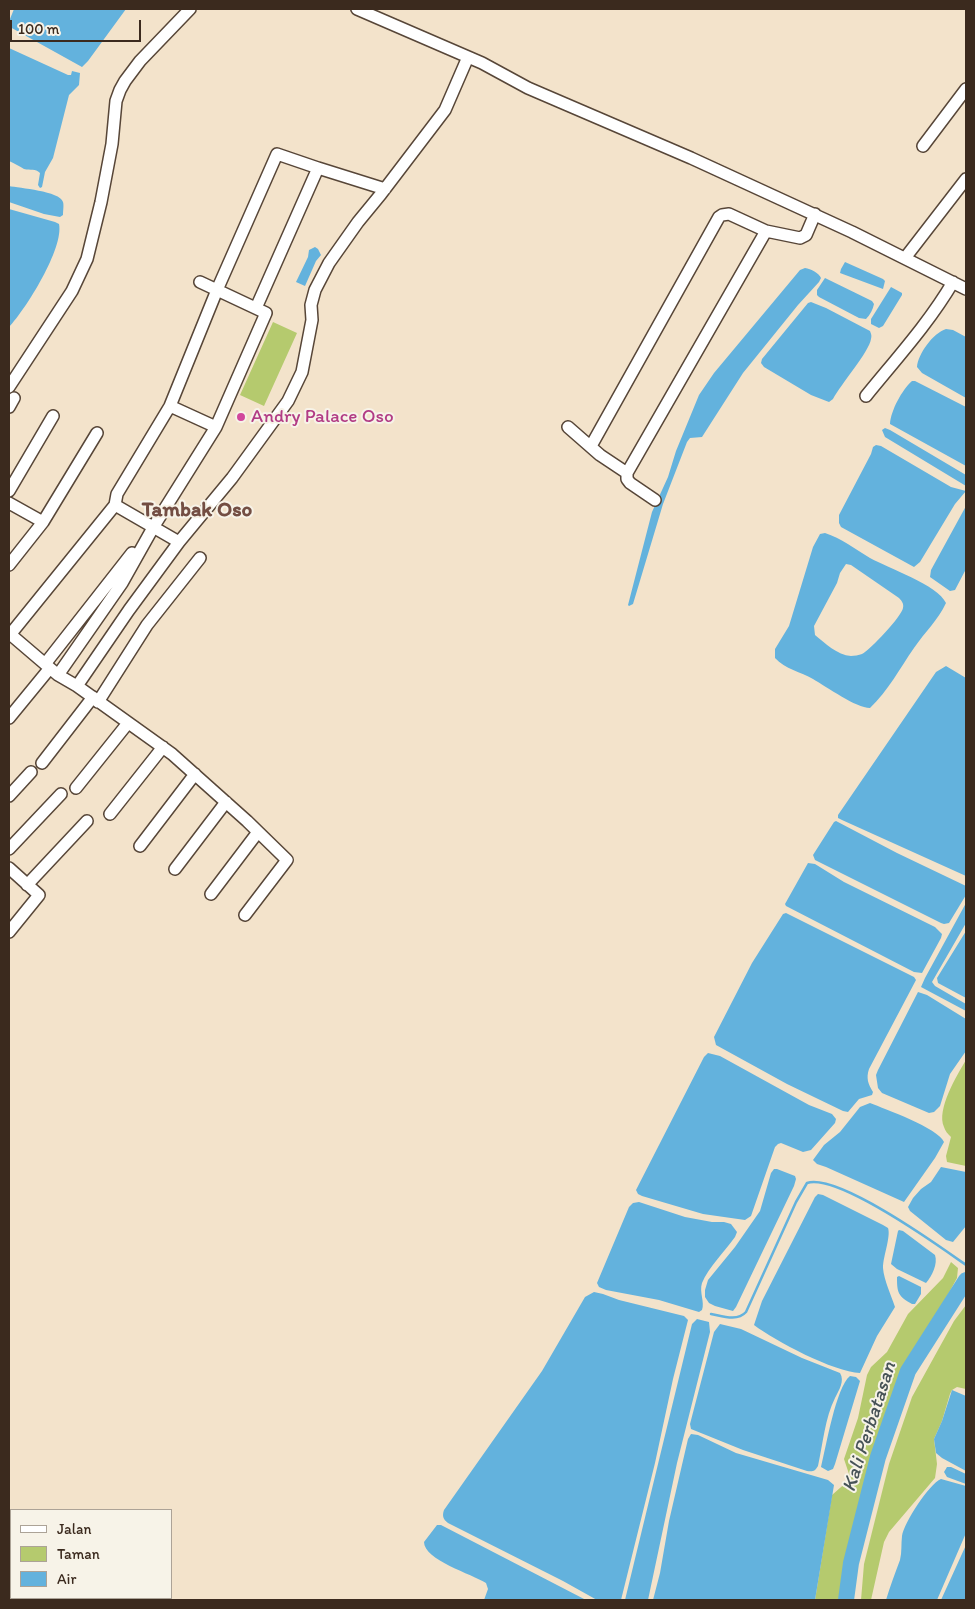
<!DOCTYPE html>
<html>
<head>
<meta charset="utf-8">
<style>
	body { margin:0 }
	#map { position:relative; width:975px; height:1609px; overflow:hidden; background:#f3e3cb; font-family:Itim,sans-serif }
	canvas { display:block }
	.frame { position:absolute; inset:0; border:10px solid #3b2a1e; pointer-events:none }
	.legend { position:absolute; left:10px; top:1509px; width:162px; height:90px; box-sizing:border-box; background:#f7f3e8; border:1px solid #aca397; margin:0; padding:6px 9px; list-style:none; font-size:15px; color:#3b2a1e }
	.legend li { display:flex; align-items:center; gap:10px; height:25px }
	.legend b { width:25px; border:1px solid #aca397 }
	.scale { position:absolute; left:10px; top:20px; width:131px; height:22px; box-sizing:border-box; border:2px solid #3b2a1e; border-top:0; padding-left:6px; font-size:15px; line-height:18px; white-space:nowrap; color:#3b2a1e; -webkit-text-stroke:4px #f7f3e8; paint-order:stroke }
</style>
</head>
<body>
<div id="map">
<canvas width="975" height="1609"></canvas>
<div class="frame"></div>
<ul class="legend">
<li><b style="height:6px;background:#fff"></b>Jalan</li>
<li><b style="height:14px;background:#b5ca6e"></b>Taman</li>
<li><b style="height:14px;background:#63b2dd"></b>Air</li>
</ul>
<div class="scale">100 m</div>
</div>
<script>
const ctx = document.querySelector('canvas').getContext('2d');
ctx.lineJoin = 'round';
function fill(path, color) { ctx.fillStyle = color; ctx.fill(path, 'evenodd'); }
function stroke(path, color, width, dash) { ctx.strokeStyle = color; ctx.lineWidth = width; ctx.lineCap = dash ? 'butt' : 'round'; ctx.setLineDash(dash || []); ctx.stroke(path); }
function label(font, color, halo, rows, align = 'center') {
  ctx.font = font + ' Itim,sans-serif'; ctx.lineWidth = 4; ctx.setLineDash([]); ctx.textBaseline = 'middle'; ctx.strokeStyle = halo; ctx.fillStyle = color; for (const [text, x, y, turn = 0] of rows) {
    ctx.save(); ctx.translate(x, y); ctx.rotate((+turn || 0) * Math.PI / 180); ctx.textAlign = isNaN(turn) ? turn : align; if (halo) ctx.strokeText(text, 0, 0); ctx.fillText(text, 0, 0); ctx.restore();
  }
}
fill(new Path2D(`
	M 273,322 L 297,333 L 264,406 L 240,395 Z
	M 966,1060 L 966,1166 L 947,1162 L 946,1156 L 951,1137 C 948,1134 945,1131 944,1127 C 936,1110 957,1075 966,1060 Z
	M 951,1262 L 958,1268 L 957,1278 C 941,1309 920,1336 905,1367 C 869,1445 855,1516 842,1600 L 815,1600 L 832,1495 L 849,1480 L 849,1474 L 844,1459 L 858,1418 L 867,1375 L 871,1367 L 887,1352 L 908,1314 L 943,1278 Z
	M 966,1305 L 966,1389 L 957,1387 L 952,1390 L 950,1394 L 942,1421 L 934,1439 L 937,1464 L 935,1478 L 889,1532 L 884,1542 L 871,1600 L 861,1600 L 864,1564 L 889,1464 L 912,1397 L 954,1321 Z`), '#b5ca6e');
fill(new Path2D(`
	M 14,9 L 126,9 L 88,61 L 82,67 L 10,27 L 10,19 Z
	M 9,48 L 68,75 L 71,75 L 72,71 L 80,73 L 79,85 L 69,95 L 53,158 L 45,172 L 42,187 L 40,188 L 38,185 L 40,173 C 35,168 31,171 24,169 C 19,166 14,163 9,161 Z
	M 9,186 C 19,188 60,191 63,202 C 64,205 63,211 63,215 L 60,217 L 44,214 L 9,202 Z
	M 9,209 L 55,222 L 59,224 C 64,248 26,309 9,327 Z
	M 315,247 L 318,249 L 321,255 L 316,261 L 305,286 L 296,282 L 308,257 L 309,250 Z
	M 845,262 L 883,279 L 885,281 L 883,289 L 840,273 L 841,269 Z
	M 805,268 C 811,269 819,273 821,278 L 819,282 L 798,305 L 743,373 L 702,437 L 690,438 L 687,442 L 663,504 L 633,604 L 629,606 L 628,605 L 652,512 L 668,477 L 676,451 L 699,395 L 714,373 L 800,270 Z
	M 825,278 L 872,301 L 874,304 C 873,309 870,315 866,319 L 859,318 L 819,297 L 817,295 L 817,290 Z
	M 891,287 L 902,293 L 902,295 L 883,326 L 879,328 L 871,324 L 871,319 Z
	M 811,302 L 826,308 L 870,331 C 871,334 872,335 871,339 C 869,352 841,384 833,399 L 829,402 L 811,395 L 764,367 L 761,363 L 762,359 L 808,303 Z
	M 946,329 L 953,330 L 966,337 L 966,398 L 922,373 L 917,367 C 918,354 933,333 946,329 Z
	M 912,381 L 915,381 L 966,407 L 966,466 L 890,424 C 891,410 902,390 912,381 Z
	M 885,428 L 890,430 L 966,475 L 966,486 L 885,437 L 882,430 Z
	M 876,445 L 881,446 L 951,487 L 966,491 L 955,504 L 920,562 L 914,567 L 841,527 L 839,523 L 839,515 L 871,454 L 873,447 Z
	M 966,506 L 966,569 L 955,590 L 950,591 L 930,577 L 931,570 Z
	M 825,533 C 841,538 855,549 870,558 C 888,568 938,585 946,603 C 938,620 925,632 914,648 C 900,668 888,691 870,708 C 856,708 827,687 813,679 C 801,672 785,669 775,658 L 775,649 L 789,626 L 813,547 L 820,534 ZM 846,564 L 851,565 L 899,598 C 902,601 904,604 903,608 C 902,616 870,650 862,654 C 859,655 854,656 851,656 C 837,655 825,643 815,635 L 814,626 L 837,583 L 840,573 Z
	M 946,666 L 966,678 L 966,876 L 842,820 L 838,818 L 838,815 L 936,672 Z
	M 836,821 L 897,853 L 966,886 L 966,895 L 949,923 L 944,924 L 941,923 L 815,860 L 813,855 L 834,822 Z
	M 808,863 L 815,864 L 844,882 L 935,927 L 942,934 L 941,938 L 922,973 L 914,972 L 786,906 L 785,904 Z
	M 966,903 L 966,923 L 932,982 L 935,986 L 966,1004 L 966,1011 L 921,987 L 925,978 Z
	M 786,913 L 914,977 L 916,980 L 869,1069 C 866,1078 868,1084 873,1092 L 872,1095 L 859,1099 L 848,1112 L 843,1111 L 787,1084 L 716,1045 L 714,1037 L 752,963 L 783,914 Z
	M 966,931 L 966,998 L 938,983 L 937,978 Z
	M 918,992 L 927,995 L 966,1019 L 966,1051 L 950,1074 L 940,1106 L 934,1112 L 929,1113 L 882,1093 L 878,1088 L 876,1075 L 878,1070 Z
	M 708,1053 L 720,1056 L 809,1105 L 832,1114 L 836,1119 L 835,1123 L 811,1150 L 803,1152 L 781,1143 L 778,1144 L 775,1147 L 751,1216 L 745,1220 L 703,1214 L 642,1196 L 638,1194 L 636,1190 L 704,1057 Z
	M 870,1103 C 885,1109 938,1128 944,1142 L 935,1158 L 904,1202 L 826,1167 L 817,1164 L 813,1160 L 824,1145 L 840,1132 L 860,1107 Z
	M 941,1167 L 966,1172 L 966,1226 L 953,1242 L 946,1240 L 910,1211 L 908,1207 L 913,1198 L 921,1189 L 931,1182 Z
	M 774,1169 L 777,1169 L 795,1176 L 796,1179 L 794,1186 L 736,1307 L 733,1311 L 715,1306 L 709,1303 L 705,1297 L 705,1290 L 708,1280 L 735,1247 L 760,1211 L 771,1173 Z
	M 818,1194 L 823,1195 L 883,1225 L 888,1228 C 891,1237 883,1256 883,1268 C 884,1280 891,1295 895,1307 L 877,1336 L 860,1373 C 834,1372 775,1341 754,1325 L 762,1301 L 815,1197 Z
	M 639,1202 L 685,1217 L 712,1222 L 724,1222 L 731,1224 L 737,1232 L 735,1237 C 726,1250 708,1268 702,1283 C 699,1292 705,1302 702,1310 L 699,1312 L 659,1300 L 606,1290 L 599,1287 L 597,1283 L 629,1207 L 633,1203 Z
	M 899,1230 L 903,1231 L 935,1255 C 938,1264 932,1276 926,1283 L 897,1269 L 891,1264 L 898,1231 Z
	M 899,1276 L 921,1287 L 921,1294 L 915,1304 L 912,1304 C 898,1296 897,1293 897,1277 Z
	M 594,1292 L 603,1294 L 619,1300 L 684,1316 L 688,1320 L 673,1379 L 655,1463 L 621,1600 L 597,1600 L 563,1581 L 448,1523 C 443,1519 442,1516 444,1510 L 542,1371 L 585,1297 Z
	M 697,1319 L 709,1322 L 710,1332 L 677,1463 L 648,1600 L 625,1600 L 692,1324 Z
	M 720,1324 L 741,1329 L 802,1358 L 840,1373 C 845,1381 839,1390 835,1398 C 825,1418 823,1443 818,1466 C 815,1471 813,1472 807,1471 L 743,1450 L 691,1429 L 690,1424 L 714,1332 Z
	M 850,1376 L 856,1377 L 860,1381 L 835,1464 L 833,1469 L 828,1471 L 821,1467 C 826,1447 836,1387 850,1376 Z
	M 952,1390 L 966,1396 L 966,1471 L 942,1458 L 936,1453 L 934,1439 L 942,1421 Z
	M 691,1434 L 698,1435 L 736,1453 L 828,1480 L 834,1485 L 815,1600 L 653,1600 L 660,1573 L 669,1521 L 688,1439 Z
	M 947,1467 L 951,1467 L 966,1474 L 966,1484 L 947,1477 L 944,1472 Z
	M 941,1479 L 966,1486 L 966,1533 L 937,1600 L 886,1600 C 890,1587 895,1573 900,1560 C 902,1552 901,1544 902,1536 C 904,1523 929,1484 941,1479 Z
	M 437,1525 L 441,1525 L 586,1600 L 484,1600 L 488,1589 L 486,1583 C 472,1574 424,1560 424,1542 Z
	M 966,1545 L 966,1600 L 941,1600 Z`), '#63b2dd');
stroke(new Path2D(`
	M 711,1314 C 722,1316 737,1322 746,1312 L 796,1202 L 807,1183 C 838,1173 939,1246 966,1265`), '#63b2dd', 2.5);
stroke(new Path2D(`
	M 846,1600 L 851,1563 L 878,1457 L 908,1371 L 966,1280`), '#63b2dd', 16);
const minor = new Path2D(`
	M 357,9 L 482,63 L 528,88 L 691,158 L 852,232 L 966,289
	M 923,146 L 966,89
	M 905,258 L 966,179
	M 256,308 L 318,168 L 385,189
	M 9,387 L 72,291 L 87,259 L 101,202 L 112,144 L 116,101 L 120,90 L 125,81 L 140,61 L 190,9
	M 866,396 C 896,359 929,323 953,282
	M 170,406 L 216,427 L 266,313 L 200,282
	M 9,407 L 14,398
	M 568,427 L 600,455 L 627,473
	M 591,446 L 719,217 L 722,215 L 729,214 L 766,231 L 800,238 L 806,235 L 815,214
	M 9,491 L 53,416
	M 655,500 L 630,483 L 627,479 L 627,473 L 766,231
	M 9,503 L 43,522
	M 179,542 L 115,505 L 117,494 L 170,406 L 217,290 L 277,154 L 318,168
	M 9,565 L 43,522 L 97,433
	M 10,634 L 58,675 L 77,686 L 172,754 L 247,821 L 287,860 L 245,915
	M 9,636 L 115,505
	M 45,664 L 132,553
	M 58,675 L 122,583 L 154,526 L 216,427
	M 77,686 L 129,610 L 179,542 L 232,478 L 288,401 L 302,372 L 312,320 L 311,305 L 315,290 L 329,263 L 358,222 L 381,194 L 445,110 L 468,57
	M 98,702 L 147,625 L 200,558
	M 9,718 L 50,668
	M 42,763 L 93,697
	M 76,788 L 128,723
	M 9,796 L 31,772
	M 110,814 L 163,747
	M 140,846 L 195,774
	M 9,849 L 61,794
	M 9,868 L 39,895 L 9,932
	M 175,869 L 226,802
	M 27,885 L 87,821
	M 211,894 L 258,832`);
stroke(minor, '#574638', 14);
stroke(minor, '#fff', 11);
for (const [x, y, r, color] of [
	[241,417,5,"#d1479c"]
]) { const dot = new Path2D(); dot.arc(x, y, r, 0, 2 * Math.PI); ctx.fillStyle = color; ctx.fill(dot); stroke(dot, '#f7f3e8', 2); }
label('19px', '#b23c85', '#f7f3e8', [
	["Andry Palace Oso",251,417]
], 'left');
label('italic 20px', '#475357', '#f7f3e8', [
	["Kali Perbatasan",870,1427,-72]
]);
label('bold 21px', '#734e43', '#f7f3e8', [
	["Tambak Oso",197,511]
]);
</script>
</body>
</html>
